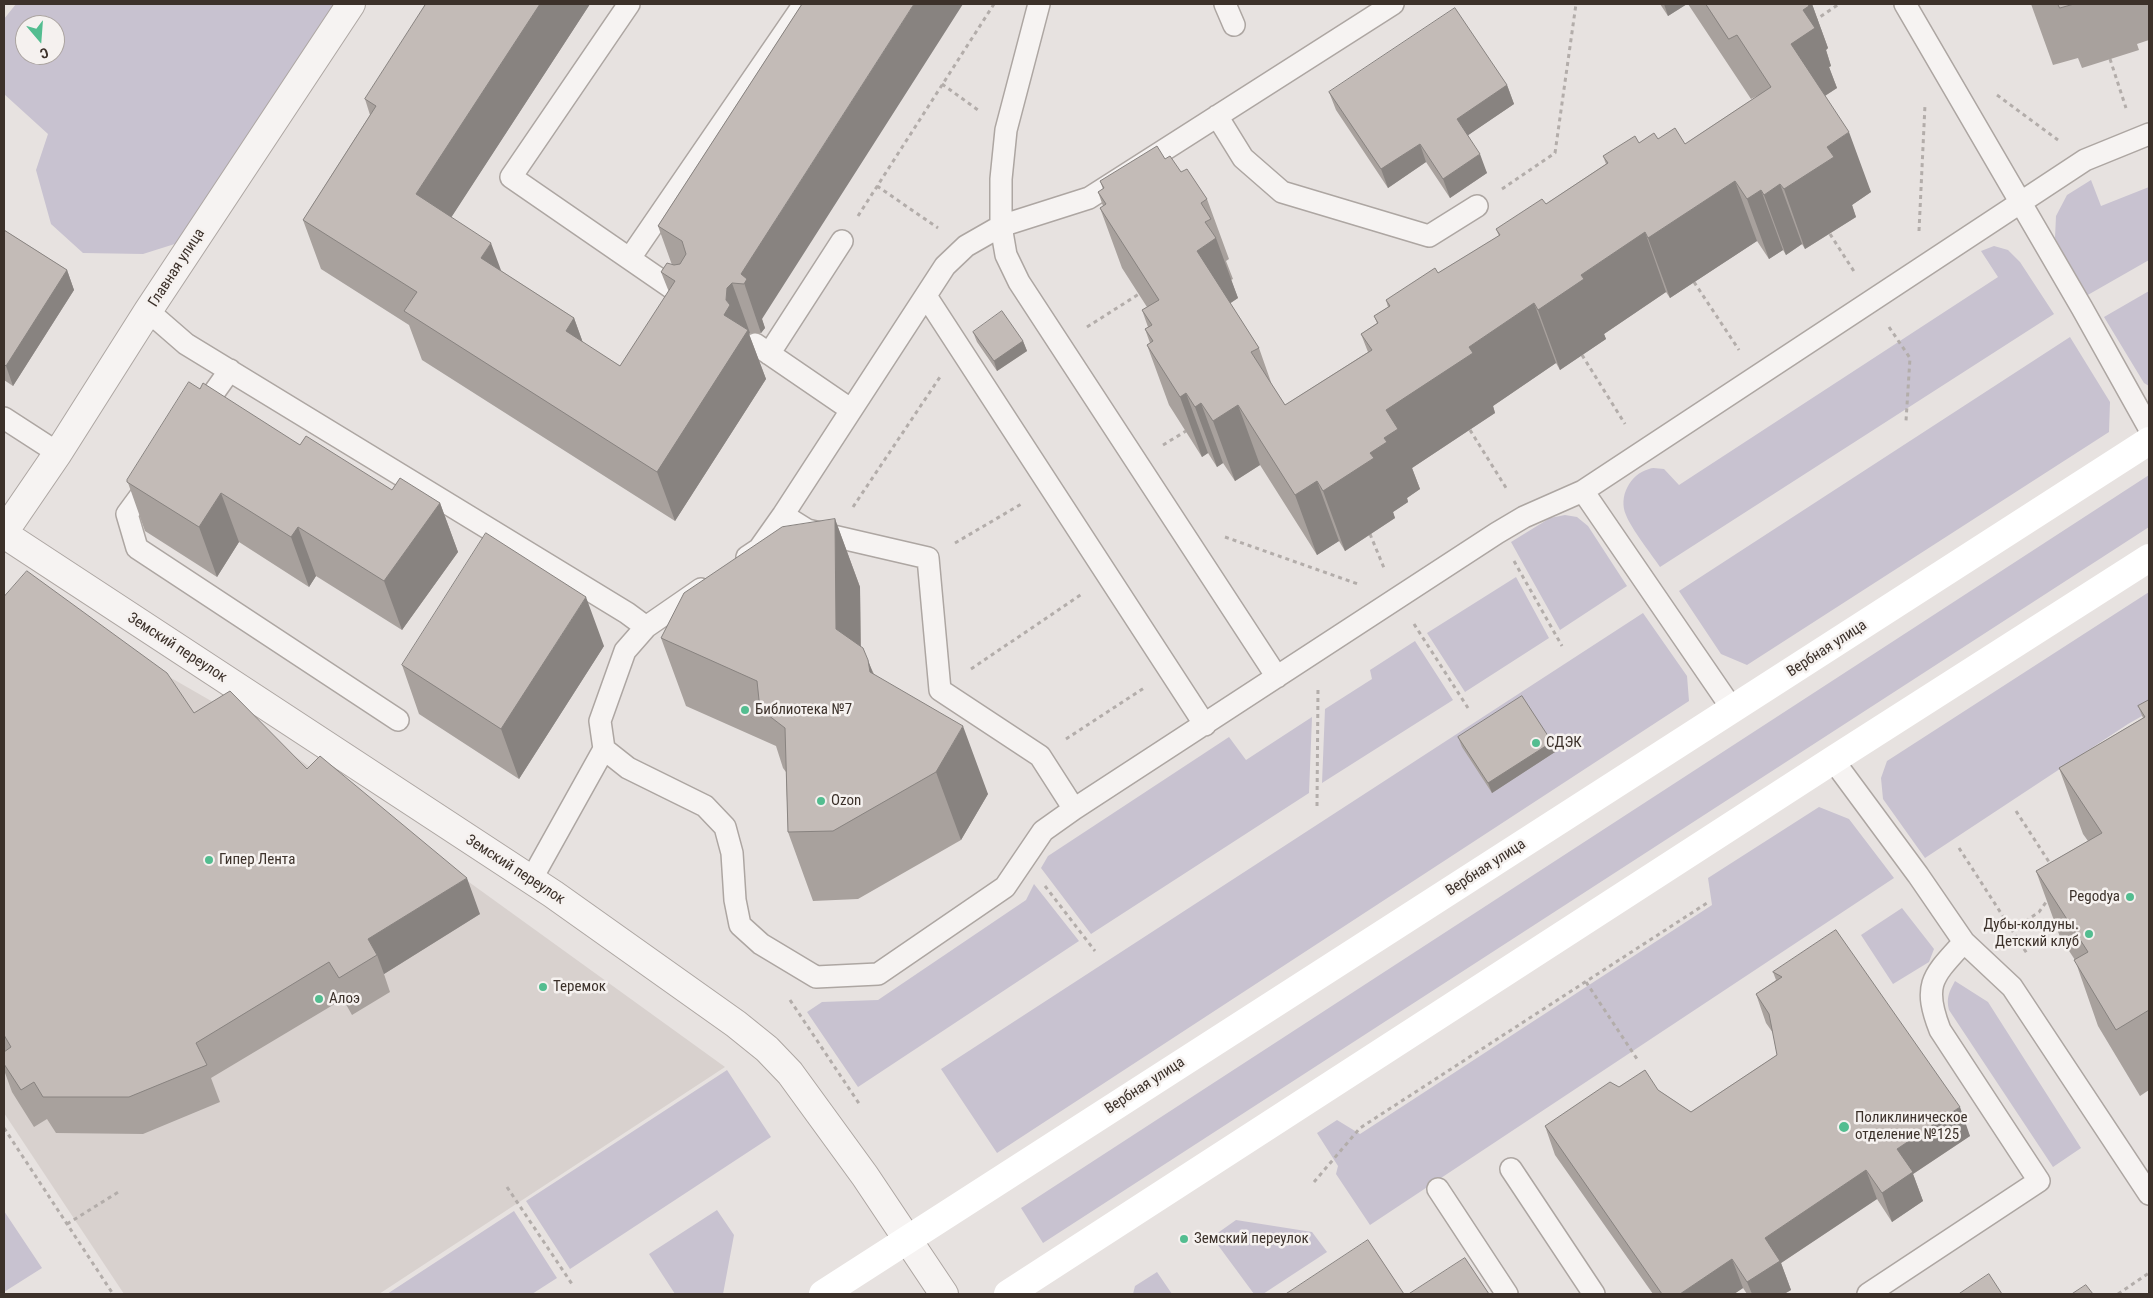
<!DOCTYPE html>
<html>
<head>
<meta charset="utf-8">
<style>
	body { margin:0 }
	#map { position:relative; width:2153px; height:1298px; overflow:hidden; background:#e7e2e0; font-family:"Roboto Condensed",sans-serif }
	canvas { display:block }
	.frame { position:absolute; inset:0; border:5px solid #3c312a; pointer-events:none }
	.north { position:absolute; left:15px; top:15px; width:50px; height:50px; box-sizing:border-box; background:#f5f1ef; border:1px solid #aba4a0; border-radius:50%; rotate:162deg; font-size:14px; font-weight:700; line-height:20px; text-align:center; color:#3c312a }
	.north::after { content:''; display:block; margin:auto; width:18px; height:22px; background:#53bd90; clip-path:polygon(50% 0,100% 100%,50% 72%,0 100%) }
</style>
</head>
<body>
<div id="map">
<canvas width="2153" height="1298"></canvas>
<div class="frame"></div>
<div class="north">С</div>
</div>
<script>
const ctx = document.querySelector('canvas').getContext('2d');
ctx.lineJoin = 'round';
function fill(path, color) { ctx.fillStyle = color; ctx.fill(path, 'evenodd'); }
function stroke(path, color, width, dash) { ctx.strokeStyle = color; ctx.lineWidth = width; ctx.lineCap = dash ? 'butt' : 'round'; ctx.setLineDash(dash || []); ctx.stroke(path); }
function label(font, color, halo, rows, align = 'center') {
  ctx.font = font + ' "Roboto Condensed",sans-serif'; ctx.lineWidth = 5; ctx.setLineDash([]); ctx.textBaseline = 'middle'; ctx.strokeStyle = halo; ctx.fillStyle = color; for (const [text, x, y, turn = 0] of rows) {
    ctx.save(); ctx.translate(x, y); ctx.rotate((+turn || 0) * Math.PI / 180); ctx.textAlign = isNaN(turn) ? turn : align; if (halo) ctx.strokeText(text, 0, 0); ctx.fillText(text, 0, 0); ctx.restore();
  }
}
fill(new Path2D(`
	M 39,602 L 246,721 L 725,1067 L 379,1294 L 124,1294 L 4,1113 L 4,642 Z`), '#d8d1ce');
fill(new Path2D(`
	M 16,4 L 365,4 L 181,242 L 143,254 L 83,253 L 51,224 L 36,170 L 48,134 L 4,94 L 4,19 ZM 25,25 L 55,25 L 55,55 L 25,55 Z
	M 2091,180 L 2101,206 L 2149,187 L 2149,260 L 2086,296 L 2055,238 L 2056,216 L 2067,195 Z
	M 1994,246 L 2008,250 L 2020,262 L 2054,314 L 1660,567 C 1650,552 1632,530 1626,515 C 1618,497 1630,474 1649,469 C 1653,467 1659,469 1664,469 L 1679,485 L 1998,277 L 1981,251 Z
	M 2149,291 L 2149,386 L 2144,383 L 2104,317 Z
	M 2070,337 L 2110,402 L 2109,432 L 1747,665 L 1721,654 L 1679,591 Z
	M 2149,475 L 2149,527 L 1043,1243 L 1021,1208 Z
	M 1565,515 L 1577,517 L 1588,526 L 1627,586 L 1560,630 L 1511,542 L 1550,518 Z
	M 1516,577 L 1549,638 L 1465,692 L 1427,633 Z
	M 2149,592 L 2149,712 L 2128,724 L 1925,858 L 1883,799 L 1881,778 L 1887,761 Z
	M 1643,613 L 1687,676 L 1689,701 L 997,1153 L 941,1069 Z
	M 1415,641 L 1453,700 L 1322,783 L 1325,709 L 1372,679 L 1370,670 Z
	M 1312,717 L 1309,793 L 1091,934 L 1041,868 L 1048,856 L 1229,737 L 1246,760 Z
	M 1819,807 L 1849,819 L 1894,878 L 1370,1225 L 1336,1174 L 1338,1166 L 1317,1133 L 1337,1120 L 1360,1134 L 1712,905 L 1708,878 Z
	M 1034,884 L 1079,941 L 858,1087 L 807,1012 L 822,1002 L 878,1000 L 1026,900 Z
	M 1902,908 L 1934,949 L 1929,962 L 1893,984 L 1861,935 Z
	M 1955,981 L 1988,1002 L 2081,1148 L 2053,1167 L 1949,1010 C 1946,998 1949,992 1955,981 Z
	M 727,1070 L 771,1137 L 570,1269 L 526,1201 Z
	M 717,1210 L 734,1235 L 723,1294 L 675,1294 L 649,1254 Z
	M 4,1211 L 42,1268 L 4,1292 Z
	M 514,1211 L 557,1278 L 532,1294 L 387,1294 Z
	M 1236,1220 L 1312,1232 L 1327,1252 L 1263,1294 L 1254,1294 L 1212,1237 Z
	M 1157,1272 L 1172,1294 L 1133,1294 L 1135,1286 Z`), '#c8c2d0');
const lane = new Path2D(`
	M 629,4 L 511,177 L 688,299
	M 1225,4 L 1234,25
	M 1905,4 L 2082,308 L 2149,428
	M 1217,116 L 1243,158 L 1282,192 L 1429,236 L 1477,206
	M 630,258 L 804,4
	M 926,296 L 1205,725
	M 148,311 L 186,344 L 627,613 L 646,627
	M 755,344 L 850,409
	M 769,354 L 842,241
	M 198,415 L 230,370
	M 4,418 L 58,453
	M 152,480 L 127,514 L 137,548 L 398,720
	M 1583,491 L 1733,710
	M 783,515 L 807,530 L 928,558 L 940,690 L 1040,756 L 1074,809
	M 747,557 L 759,549 L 783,515 L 945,266 L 966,246 L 1001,226 L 1001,179 L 1006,130 L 1039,4
	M 701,589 L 646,627 L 625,651 L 600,721 L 604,749 L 628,768 L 705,806 L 725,827 L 732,853 L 735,900 L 740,925 L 761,944 L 816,977 L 878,974 L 1005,887 L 1043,831 L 1074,809 L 1497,533 L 1524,517 L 1583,491 L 2085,160 L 2149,134
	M 1277,677 L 1019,282 L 1006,255 L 1001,226 L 1089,198 L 1393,4
	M 1833,760 L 1918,875 L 1964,942 L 2012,987 L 2149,1194
	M 531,880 L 604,749
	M 1511,1169 L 1594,1294
	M 1438,1189 L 1507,1294
	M 1868,1294 L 2039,1181 L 1940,1030 C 1922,984 1933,976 1964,942`);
const street = new Path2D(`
	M 4,532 L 58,453 L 148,311 L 351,4
	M 4,534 L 553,894 L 736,1024 L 767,1049 L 790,1073 L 865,1176 L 944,1294`);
stroke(lane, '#ada6a2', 24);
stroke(street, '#ada6a2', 30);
stroke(new Path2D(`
	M 1814,21 L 1839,4
	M 2110,59 L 2126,108
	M 942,84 L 978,110
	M 1997,95 L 2058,140
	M 877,186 L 938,228
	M 1502,189 L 1555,153 L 1576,4
	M 858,216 L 994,4
	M 1919,231 L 1925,105
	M 1830,234 L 1855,273
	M 1694,282 L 1739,350
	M 1087,327 L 1139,294
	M 1889,327 L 1910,358 L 1906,421
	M 1582,355 L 1625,424
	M 1470,430 L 1508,491
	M 1163,445 L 1186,431
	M 853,507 L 940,377
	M 1370,534 L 1384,568
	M 1225,537 L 1358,584
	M 955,543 L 1023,503
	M 1514,561 L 1562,646
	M 1414,624 L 1468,708
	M 971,669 L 1082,594
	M 1066,739 L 1144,688
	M 1317,806 L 1318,688
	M 2016,811 L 2051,865
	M 1959,848 L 2028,955
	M 1045,886 L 1095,951
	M 2012,930 L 2039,912 L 2049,898
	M 1586,982 L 1637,1059
	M 790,1000 L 860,1105
	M 4,1128 L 113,1294
	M 1314,1182 L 1360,1128 L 1707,903
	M 507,1187 L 572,1284
	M 67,1224 L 120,1191
	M 2118,1294 L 2149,1273`), '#b3adaa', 3, [4, 4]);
stroke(lane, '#f6f3f2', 21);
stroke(street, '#f6f3f2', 28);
stroke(new Path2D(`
	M 823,1294 L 2149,441
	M 1008,1294 L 1833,760 L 2149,558`), '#fff', 28);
fill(new Path2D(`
	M 426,4 L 590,4 L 451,217 L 501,271 L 574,318 L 583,343 L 620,366 L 669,292 L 661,272 L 672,265 L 658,226 L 802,4 L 762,319 L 765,328 L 761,333 L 750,333 L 749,334 L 766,379 L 675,521 L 422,360 L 409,325 L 321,269 L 303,220 L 370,115 L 365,99 Z
	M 1660,4 L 1687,4 L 1668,16 Z
	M 1688,4 L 1812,4 L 1828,48 L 1826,50 L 1831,66 L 1829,67 L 1837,88 L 1825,96 L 1871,192 L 1852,205 L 1856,217 L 1805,249 L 1802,244 L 1786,255 L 1783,250 L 1769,259 L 1757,241 L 1670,298 L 1666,292 L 1604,334 L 1606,339 L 1560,370 L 1556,363 L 1493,406 L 1495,413 L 1412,468 L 1420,489 L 1407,498 L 1408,502 L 1393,512 L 1395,518 L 1345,551 L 1339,541 L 1317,555 L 1260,465 L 1235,481 L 1223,463 L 1217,467 L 1208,453 L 1202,457 L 1169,405 L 1147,345 L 1150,343 L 1145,329 L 1148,327 L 1142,310 L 1147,307 L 1122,268 L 1100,208 L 1103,206 L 1098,192 L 1103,189 L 1100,181 L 1165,159 L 1181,172 L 1207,199 L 1229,259 L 1226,261 L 1233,279 L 1231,280 L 1238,298 L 1230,303 L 1259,348 L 1272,385 L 1285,405 L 1368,352 L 1361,334 L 1377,323 L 1374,316 L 1388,307 L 1386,300 L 1438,273 L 1499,236 L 1496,229 L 1546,204 L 1606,164 L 1603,156 L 1639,143 L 1658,139 L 1685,144 L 1759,95 L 1751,99 Z
	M 2031,4 L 2149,4 L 2149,40 L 2137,44 L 2139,50 L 2082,68 L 2078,58 L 2053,65 Z
	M 1507,85 L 1514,104 L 1468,135 L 1487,173 L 1450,198 L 1426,162 L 1388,188 L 1336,110 L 1329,92 Z
	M 4,230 L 67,270 L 74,290 L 13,386 L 4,380 Z
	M 973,332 L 1023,341 L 1027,351 L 997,371 L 977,342 Z
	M 200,389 L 300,445 L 392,490 L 440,503 L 458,552 L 402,630 L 316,576 L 309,587 L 239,542 L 217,577 L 145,531 L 127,480 Z
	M 835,519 L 860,587 L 861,647 L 874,674 L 988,794 L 961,840 L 858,899 L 813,901 L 788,832 L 786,772 L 783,768 L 776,746 L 686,706 L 661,638 Z
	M 4,597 L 194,713 L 307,769 L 480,914 L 384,974 L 390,992 L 352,1015 L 343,999 L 211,1078 L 220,1102 L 143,1134 L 56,1133 L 47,1119 L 34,1127 L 12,1092 L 4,1070 L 4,1052 L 5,1051 L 4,1050 Z
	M 604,646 L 519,779 L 419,714 L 402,665 Z
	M 2149,700 L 2149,1090 L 2140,1096 L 2098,1026 L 2075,960 L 2060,937 L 2036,871 L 2088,841 L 2083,834 L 2059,768 L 2143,718 L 2138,706 Z
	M 1458,737 L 1552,742 L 1555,752 L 1492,793 L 1462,747 Z
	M 1836,930 L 1970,1136 L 1913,1174 L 1923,1201 L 1892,1222 L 1877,1199 L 1781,1263 L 1791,1290 L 1784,1294 L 1747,1294 L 1743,1288 L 1734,1294 L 1653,1294 L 1555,1155 L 1545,1126 L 1619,1087 L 1658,1090 L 1691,1112 L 1777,1055 L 1773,1033 L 1766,1023 L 1756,994 L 1776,980 L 1773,972 Z`), '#a8a19d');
fill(new Path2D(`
	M 540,4 L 590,4 L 434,244 L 416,194 Z
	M 914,4 L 963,4 L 762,319 L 765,328 L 761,333 L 741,274 Z
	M 1664,4 L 1687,4 L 1668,16 Z
	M 1805,4 L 1812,4 L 1828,48 L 1826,50 L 1831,66 L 1829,67 L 1837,88 L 1812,104 L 1791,44 Z
	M 1507,85 L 1514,104 L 1464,138 L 1457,119 Z
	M 1849,132 L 1871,192 L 1852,205 L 1856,217 L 1805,249 L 1784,189 L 1827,147 Z
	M 1420,144 L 1426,162 L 1388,188 L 1381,169 Z
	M 1480,154 L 1487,173 L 1450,198 L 1443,179 Z
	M 1735,181 L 1757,241 L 1670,298 L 1648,238 Z
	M 1780,184 L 1802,244 L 1786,255 L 1764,195 Z
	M 1761,190 L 1783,250 L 1769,259 L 1747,199 Z
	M 1645,232 L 1666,292 L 1604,334 L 1606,339 L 1560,370 L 1538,310 L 1581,275 Z
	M 1216,238 L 1238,298 L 1219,311 L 1197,251 Z
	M 491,243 L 509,292 L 481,258 Z
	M 67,270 L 74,290 L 13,386 L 6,366 Z
	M 732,283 L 750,333 L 749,334 L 766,379 L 675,521 L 657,472 L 724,315 L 727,288 Z
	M 1534,303 L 1556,363 L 1493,406 L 1495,413 L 1412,468 L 1420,489 L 1407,498 L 1408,502 L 1393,512 L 1395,518 L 1345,551 L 1323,491 L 1370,453 L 1384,438 L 1386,410 L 1469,347 Z
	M 574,318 L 592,368 L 566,331 Z
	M 1023,341 L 1027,351 L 997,371 L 994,361 Z
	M 1186,393 L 1208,453 L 1202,457 L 1180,397 Z
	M 1201,403 L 1223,463 L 1217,467 L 1195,407 Z
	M 1238,405 L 1260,465 L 1235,481 L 1213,421 Z
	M 1317,481 L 1339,541 L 1317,555 L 1295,495 Z
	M 221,493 L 239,542 L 217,577 L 199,527 Z
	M 440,503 L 458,552 L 402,630 L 384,581 Z
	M 835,519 L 860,587 L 861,697 L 836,629 Z
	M 298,527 L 316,576 L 309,587 L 291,537 Z
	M 586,597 L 604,646 L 519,779 L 501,729 Z
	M 868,660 L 893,728 L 870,672 Z
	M 963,726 L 988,794 L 961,840 L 936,772 Z
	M 1552,742 L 1555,752 L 1492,793 L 1488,783 Z
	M 467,878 L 480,914 L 384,974 L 377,955 L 368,939 Z
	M 1960,1107 L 1970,1136 L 1913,1174 L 1923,1201 L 1892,1222 L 1882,1193 L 1897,1149 Z
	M 1866,1170 L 1877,1199 L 1781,1263 L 1791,1290 L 1784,1294 L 1752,1294 L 1747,1282 L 1765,1238 Z
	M 1732,1259 L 1743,1288 L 1734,1294 L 1680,1294 Z`), '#888380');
const building = new Path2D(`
	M 426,4 L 540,4 L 416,194 L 491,243 L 481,258 L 574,318 L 566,331 L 620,366 L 675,281 L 661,272 L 667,263 L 674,265 L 680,264 L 686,254 L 682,241 L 658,226 L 802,4 L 914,4 L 741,274 L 747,279 L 744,284 L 732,283 L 727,288 L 726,300 L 730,305 L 724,315 L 748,330 L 657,472 L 404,311 L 417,292 L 303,220 L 376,106 L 365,99 Z
	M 1706,4 L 1808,4 L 1809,6 L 1803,10 L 1815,28 L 1791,44 L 1849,132 L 1827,147 L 1834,157 L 1784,189 L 1780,184 L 1764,195 L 1761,190 L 1747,199 L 1735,181 L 1648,238 L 1645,232 L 1581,275 L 1584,279 L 1538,310 L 1534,303 L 1469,347 L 1473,353 L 1386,410 L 1398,429 L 1384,438 L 1387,442 L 1370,453 L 1374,458 L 1323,491 L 1317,481 L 1295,495 L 1238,405 L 1213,421 L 1201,403 L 1195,407 L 1186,393 L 1180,397 L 1147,345 L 1153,341 L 1145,329 L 1152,325 L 1142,310 L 1159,300 L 1100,208 L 1106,204 L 1098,192 L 1104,188 L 1100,181 L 1157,146 L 1165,159 L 1170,156 L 1181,172 L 1187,169 L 1207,199 L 1201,203 L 1211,219 L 1205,222 L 1216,238 L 1197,251 L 1259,348 L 1251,352 L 1285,405 L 1372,350 L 1361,334 L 1378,323 L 1374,316 L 1390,306 L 1386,300 L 1435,268 L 1438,273 L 1500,235 L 1496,229 L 1542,199 L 1546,204 L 1608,163 L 1603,156 L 1635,136 L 1639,143 L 1654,133 L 1658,139 L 1675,128 L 1685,144 L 1771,87 L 1737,35 L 1729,39 Z
	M 2058,4 L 2074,4 L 2060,8 Z
	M 1455,8 L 1507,85 L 1457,119 L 1480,154 L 1443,179 L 1420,144 L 1381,169 L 1329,92 Z
	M 4,230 L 67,270 L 6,366 L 4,364 Z
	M 1002,311 L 1023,341 L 994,361 L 973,332 Z
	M 189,382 L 200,389 L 203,383 L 300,445 L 306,436 L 392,490 L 400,478 L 440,503 L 384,581 L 298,527 L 291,537 L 221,493 L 199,527 L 127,482 L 127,480 Z
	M 835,519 L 836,629 L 863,648 L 868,660 L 870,672 L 963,726 L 936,772 L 833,831 L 788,832 L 785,728 L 768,715 L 759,700 L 757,681 L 661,638 L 684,593 L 782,527 Z
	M 486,533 L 586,597 L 501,729 L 402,665 Z
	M 27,571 L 167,673 L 194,713 L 230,691 L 307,769 L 320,756 L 467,878 L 368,939 L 377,955 L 339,978 L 329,962 L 196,1043 L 207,1065 L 129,1097 L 43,1097 L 34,1082 L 21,1090 L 4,1064 L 4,1052 L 11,1047 L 4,1035 L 4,597 Z
	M 1522,696 L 1552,742 L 1488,783 L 1458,737 Z
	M 2149,700 L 2149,1010 L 2116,1030 L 2074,960 L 2088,952 L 2036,871 L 2102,833 L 2059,768 L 2145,717 L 2138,706 Z
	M 1836,930 L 1960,1107 L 1897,1149 L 1913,1172 L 1882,1193 L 1866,1170 L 1765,1238 L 1780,1261 L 1747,1282 L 1732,1259 L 1680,1294 L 1662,1294 L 1545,1126 L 1610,1082 L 1619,1087 L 1645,1070 L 1658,1090 L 1691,1112 L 1777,1055 L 1769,1014 L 1756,994 L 1782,977 L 1773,972 Z
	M 1368,1240 L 1404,1294 L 1286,1294 Z
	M 1465,1258 L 1489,1294 L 1409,1294 Z
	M 1989,1274 L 2002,1294 L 1959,1294 Z
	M 2086,1285 L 2093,1294 L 2072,1294 Z`);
fill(building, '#c3bbb7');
stroke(building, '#888380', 1);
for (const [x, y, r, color] of [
	[745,710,5,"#53bd90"],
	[1536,743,5,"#53bd90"],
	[821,801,5,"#53bd90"],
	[209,860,5,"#53bd90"],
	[2130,897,5,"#53bd90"],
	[2089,934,5,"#53bd90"],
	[543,987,5,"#53bd90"],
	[319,999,5,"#53bd90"],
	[1844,1127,6,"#53bd90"],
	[1184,1239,5,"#53bd90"]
]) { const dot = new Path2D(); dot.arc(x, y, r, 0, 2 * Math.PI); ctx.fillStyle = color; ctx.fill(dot); stroke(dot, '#f5f1ef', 2); }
label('15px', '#3c312a', '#f5f1ef', [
	["Главная улица",177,268,-57],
	["Земский переулок",177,648,33],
	["Вербная улица",1827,649,-33],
	["Вербная улица",1486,868,-33],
	["Земский переулок",515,870,33],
	["Вербная улица",1145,1086,-33]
]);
label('15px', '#3c312a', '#f5f1ef', [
	["Библиотека №7",755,710],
	["СДЭК",1546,743],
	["Ozon",831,801],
	["Гипер Лента",219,860],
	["Pegodya",2120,897,"right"],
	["Дубы-колдуны.",2079,925,"right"],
	["Детский клуб",2079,942,"right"],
	["Теремок",553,987],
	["Алоэ",329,999],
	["Поликлиническое",1855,1118],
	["отделение №125",1855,1135],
	["Земский переулок",1194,1239]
], 'left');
</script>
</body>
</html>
